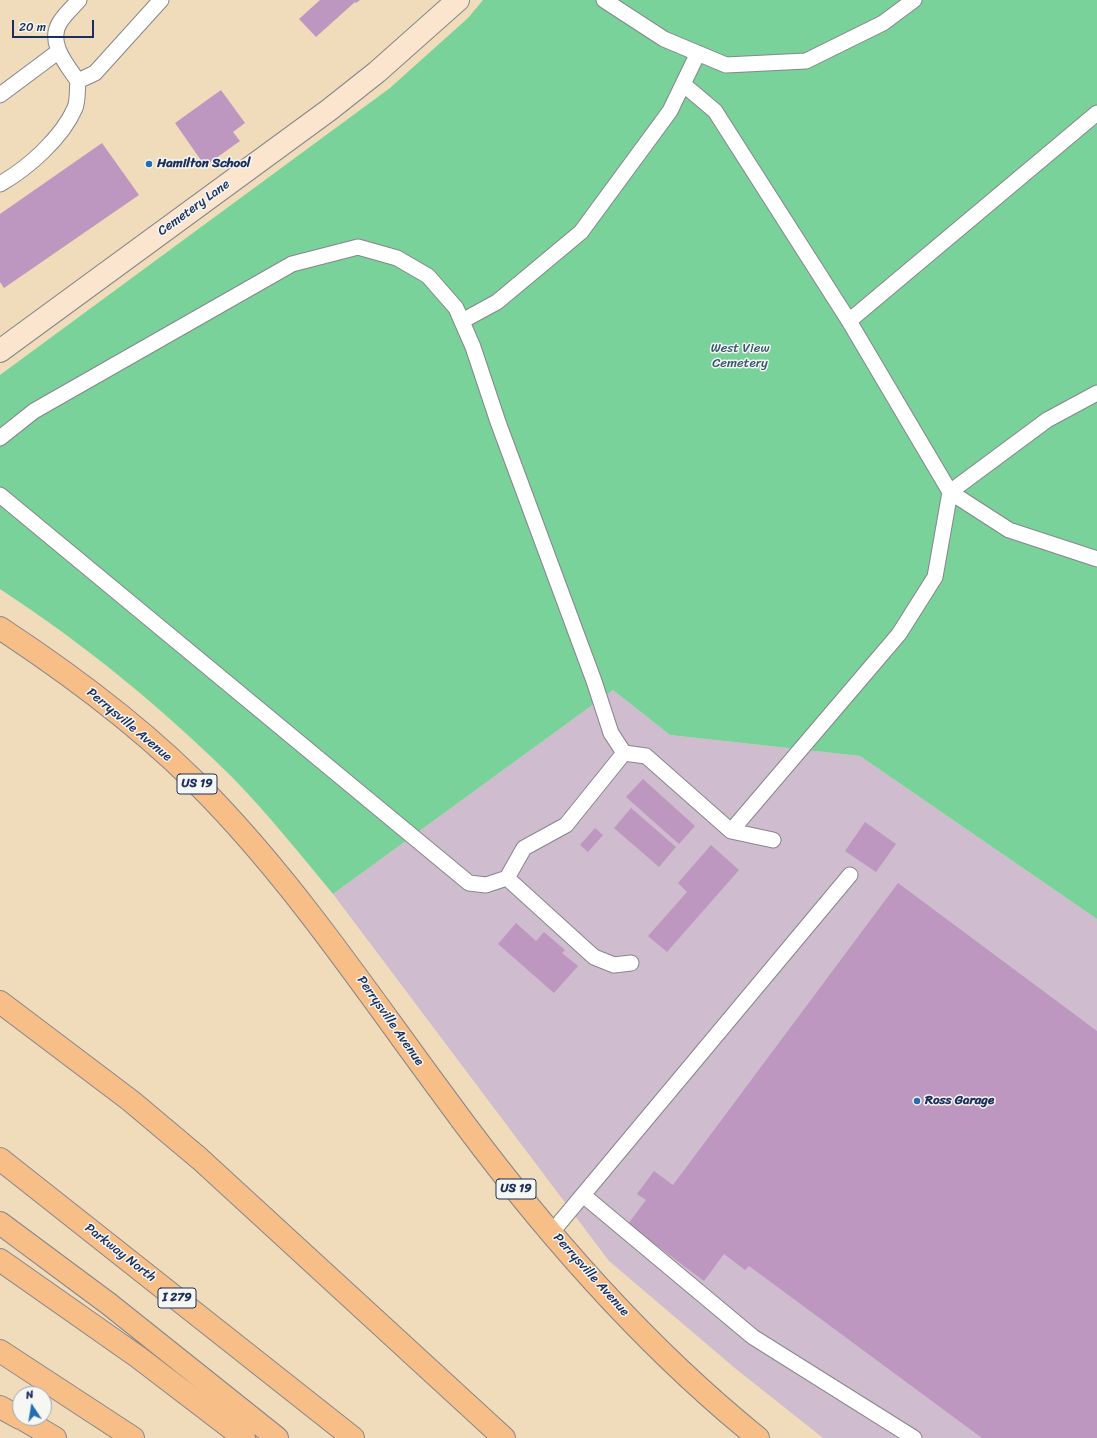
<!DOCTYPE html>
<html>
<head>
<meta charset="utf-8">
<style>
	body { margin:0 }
	#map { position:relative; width:1097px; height:1438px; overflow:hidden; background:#f0dcbb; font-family:Sriracha,sans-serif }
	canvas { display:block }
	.north { position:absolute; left:12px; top:1386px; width:40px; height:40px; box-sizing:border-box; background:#f6f6f2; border:1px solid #9ea6b7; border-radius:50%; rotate:348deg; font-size:11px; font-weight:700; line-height:16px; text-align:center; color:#1b2f5e }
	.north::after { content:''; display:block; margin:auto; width:14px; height:18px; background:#1f6fb2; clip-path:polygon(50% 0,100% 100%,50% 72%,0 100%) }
	.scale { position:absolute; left:12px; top:20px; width:82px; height:18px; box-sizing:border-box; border:2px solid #1b2f5e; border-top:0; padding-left:5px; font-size:12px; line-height:14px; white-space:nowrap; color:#1b2f5e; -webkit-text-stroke:3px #f6f6f2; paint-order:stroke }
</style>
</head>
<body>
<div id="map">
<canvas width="1097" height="1438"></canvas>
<div class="north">N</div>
<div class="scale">20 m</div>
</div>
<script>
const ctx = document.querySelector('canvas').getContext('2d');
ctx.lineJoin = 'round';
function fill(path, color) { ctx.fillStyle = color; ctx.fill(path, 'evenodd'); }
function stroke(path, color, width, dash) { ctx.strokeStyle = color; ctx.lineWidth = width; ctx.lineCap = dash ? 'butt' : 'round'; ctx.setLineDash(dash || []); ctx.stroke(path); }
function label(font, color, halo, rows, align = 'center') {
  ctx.font = font + ' Sriracha,sans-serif'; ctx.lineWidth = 3; ctx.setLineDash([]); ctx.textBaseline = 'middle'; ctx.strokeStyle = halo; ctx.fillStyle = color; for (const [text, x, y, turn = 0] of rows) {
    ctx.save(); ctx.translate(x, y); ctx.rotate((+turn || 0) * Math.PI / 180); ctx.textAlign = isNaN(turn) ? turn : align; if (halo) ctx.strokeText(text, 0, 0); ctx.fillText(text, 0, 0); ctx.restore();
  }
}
fill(new Path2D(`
	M 613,690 L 670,735 L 860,756 L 1097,919 L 1097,1438 L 823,1438 L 736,1369 L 609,1261 L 333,894 Z`), '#cfbdcf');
fill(new Path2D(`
	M 483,0 L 1097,0 L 1097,919 L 860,756 L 670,735 L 613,690 L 333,894 C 300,854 268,814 232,777 C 160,706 84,644 0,589 L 0,375 L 390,88 L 468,18 Z`), '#78d299');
fill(new Path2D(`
	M 320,0 L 360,0 L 356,3 L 355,2 L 316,37 L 299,19 Z
	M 221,90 L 245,123 L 233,132 L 240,141 L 205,166 L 175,123 Z
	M 102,143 L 139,195 L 4,288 L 0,282 L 0,214 Z
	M 643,779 L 695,826 L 679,844 L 626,797 Z
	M 631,808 L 676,847 L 659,867 L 614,828 Z
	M 865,822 L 896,844 L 876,872 L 845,851 Z
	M 595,828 L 603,835 L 588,852 L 580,845 Z
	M 711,845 L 739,870 L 667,952 L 648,936 L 687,892 L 678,883 Z
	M 898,883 L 1097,1031 L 1097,1438 L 982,1438 L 749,1266 L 745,1270 L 724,1254 L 704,1281 L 628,1224 L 646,1200 L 637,1194 L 654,1171 L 673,1185 Z
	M 516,923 L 536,941 L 544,932 L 565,950 L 562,953 L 578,966 L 554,993 L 498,944 Z`), '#bd97bf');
const lane = new Path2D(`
	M 604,0 L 664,39 L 726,65 L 806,61 L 883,23 L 914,0
	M 78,81 L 95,73 L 161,0
	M 683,84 L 715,111 L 849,321 L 950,492 L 1009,530 L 1097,559
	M 0,95 L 59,51
	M 0,184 C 28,168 62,138 75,108 C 78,101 77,89 78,81 C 66,64 47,42 60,22 C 65,14 73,7 79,0
	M 462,321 L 497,302 L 581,232 L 670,111 L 698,53
	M 849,321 L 1097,113
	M 0,438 L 34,411 L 292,264 L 358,247 L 397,258 L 428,276 L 456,308 L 473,347 L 498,422 L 594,681 L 611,733 L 624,753
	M 0,495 L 469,883 L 486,885 L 507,878 L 524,848 L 566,825 L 624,753 L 646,756 L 731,831 L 773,840
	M 731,831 L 899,634 L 935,577 L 950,492 L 1047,420 L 1097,393
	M 507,878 L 594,957 L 614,965 L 631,963
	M 583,1195 L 753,1337 L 914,1438
	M 552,1232 L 850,875`);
const secondary = new Path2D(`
	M 0,351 L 329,110 L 377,72 L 458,0`);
const primary = new Path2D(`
	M 0,628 C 76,678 151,734 213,800 C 300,891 369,995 444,1096 C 534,1220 638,1341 758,1438`);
const highway = new Path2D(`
	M 0,1002 L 131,1101 L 200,1159 L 504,1438
	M 0,1159 L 353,1438
	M 0,1223 L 109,1304 L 277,1438
	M 0,1260 L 138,1357 L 244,1438
	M 0,1351 L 133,1438
	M 0,1407 L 20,1418
	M 21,1418 L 55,1438`);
stroke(lane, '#86868c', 17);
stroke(secondary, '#86868c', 24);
stroke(primary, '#86868c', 24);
stroke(highway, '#86868c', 24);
stroke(lane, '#fff', 15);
stroke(secondary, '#fce5cf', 22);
stroke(primary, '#f7be88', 22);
stroke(highway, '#f7be88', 22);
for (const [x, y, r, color] of [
	[149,164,4,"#1f6fb2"],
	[917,1101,4,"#1f6fb2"]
]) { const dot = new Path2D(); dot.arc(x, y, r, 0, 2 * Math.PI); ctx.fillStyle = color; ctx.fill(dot); stroke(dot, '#f6f6f2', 1.5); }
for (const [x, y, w] of [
	[197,784,40],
	[516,1189,40],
	[177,1298,38]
]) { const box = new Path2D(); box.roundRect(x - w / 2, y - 10, w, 20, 3); ctx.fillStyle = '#f6f6f2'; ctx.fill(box); stroke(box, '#1b2f5e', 1); }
label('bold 12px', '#1b2f5e', null, [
	["US 19",197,784],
	["US 19",516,1189],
	["I 279",177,1298]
]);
label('bold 13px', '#1b2f5e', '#f6f6f2', [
	["Hamilton School",157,164],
	["Ross Garage",925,1101]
], 'left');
label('13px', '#1b2f5e', '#f6f6f2', [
	["Cemetery Lane",194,208,-36],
	["Perrysville Avenue",129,725,40],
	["Perrysville Avenue",390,1021,55],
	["Parkway North",120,1253,38],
	["Perrysville Avenue",591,1275,48]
]);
label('13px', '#32586d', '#f6f6f2', [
	["West View",740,349],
	["Cemetery",740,364]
]);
</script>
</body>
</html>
